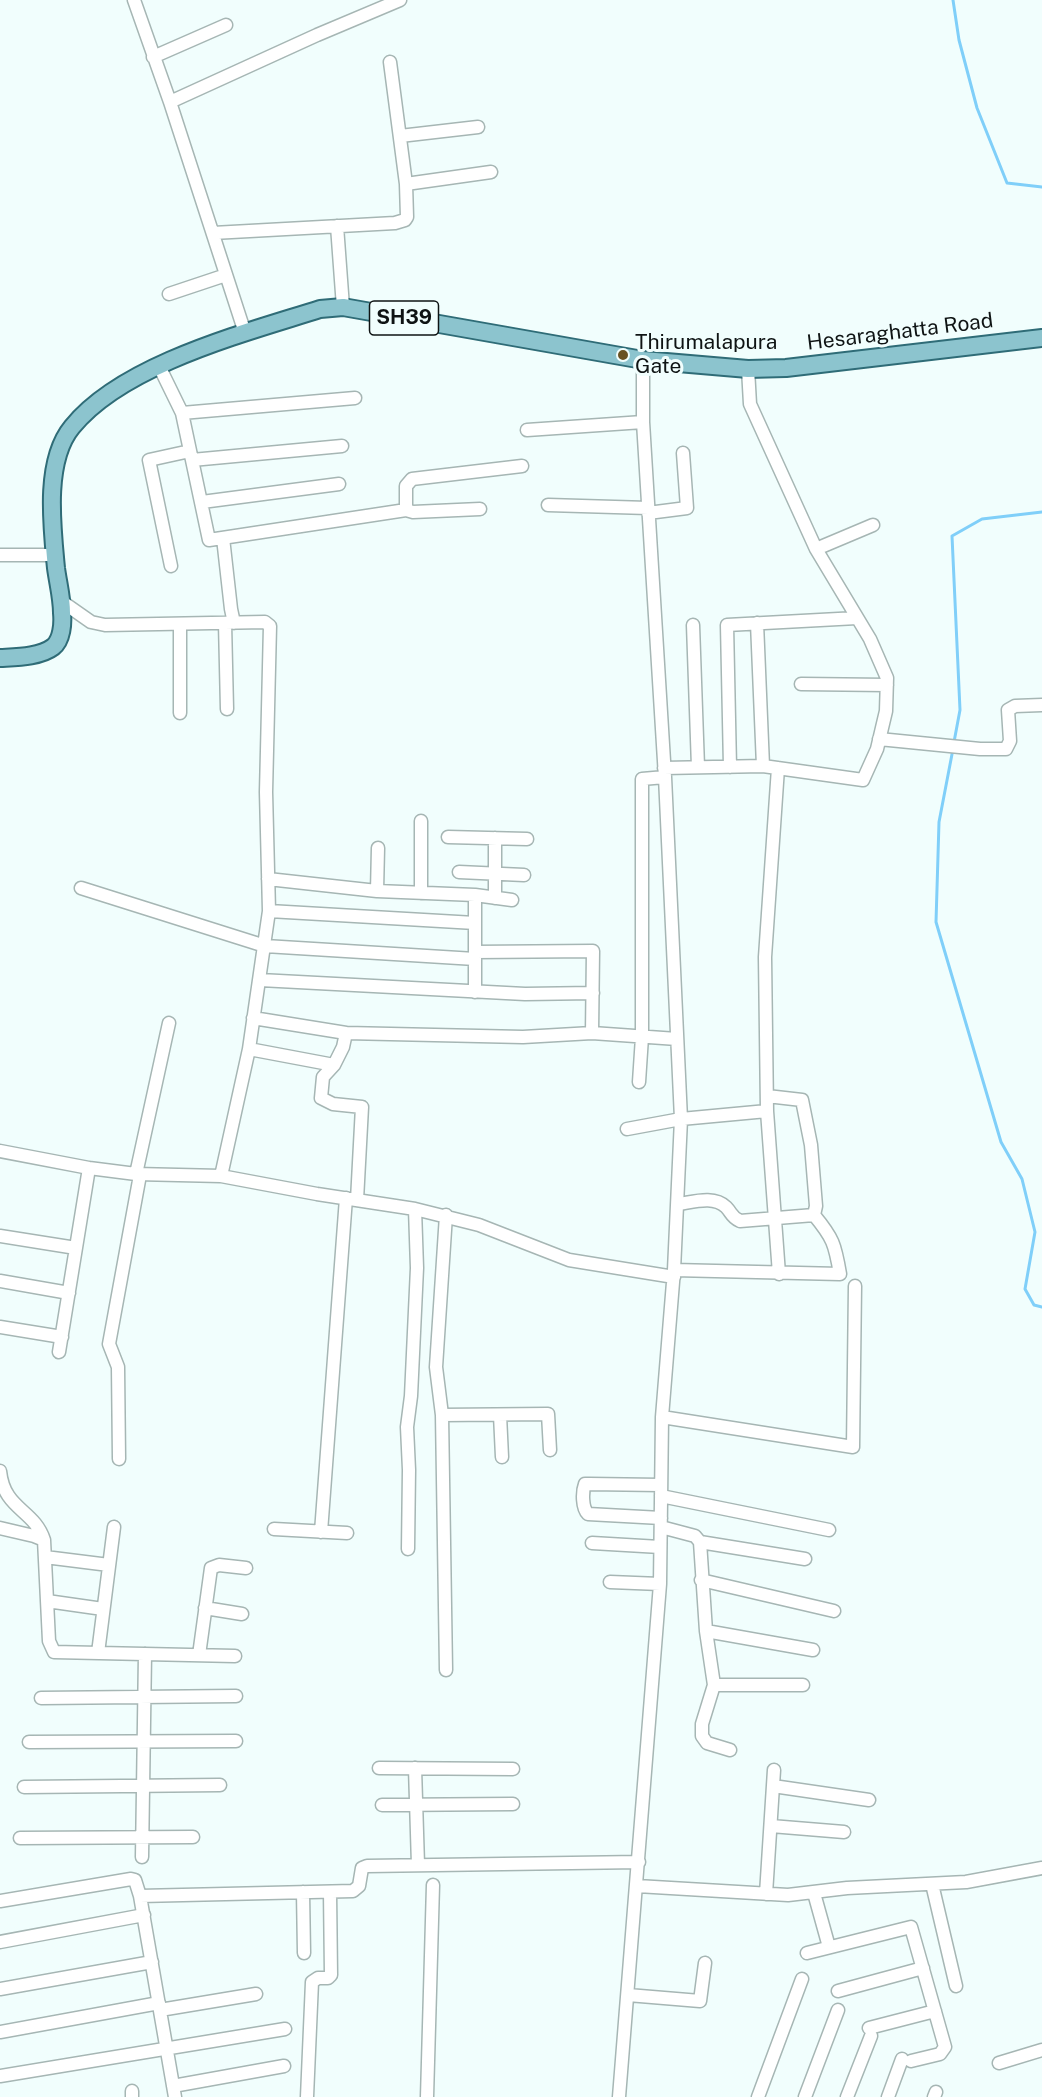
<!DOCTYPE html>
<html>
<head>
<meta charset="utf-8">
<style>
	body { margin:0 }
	canvas { display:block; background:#f1fefd }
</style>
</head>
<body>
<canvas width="1042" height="2097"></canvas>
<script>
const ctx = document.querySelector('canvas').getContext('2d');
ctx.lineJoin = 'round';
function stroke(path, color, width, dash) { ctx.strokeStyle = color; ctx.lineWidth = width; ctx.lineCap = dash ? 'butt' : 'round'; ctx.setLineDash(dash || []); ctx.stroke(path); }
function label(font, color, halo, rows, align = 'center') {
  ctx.font = font + ' "Public Sans",sans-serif'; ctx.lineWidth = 6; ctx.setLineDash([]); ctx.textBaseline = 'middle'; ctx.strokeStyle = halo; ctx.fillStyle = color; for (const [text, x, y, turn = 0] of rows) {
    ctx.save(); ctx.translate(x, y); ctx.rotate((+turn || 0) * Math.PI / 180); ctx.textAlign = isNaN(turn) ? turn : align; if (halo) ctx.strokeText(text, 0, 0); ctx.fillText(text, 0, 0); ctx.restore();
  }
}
stroke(new Path2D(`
	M 953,0 L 959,40 L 977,108 L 1007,183 L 1042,187
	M 954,742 L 960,710 L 952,536 L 982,519 L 1042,512
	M 953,749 L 939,822 L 936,922 L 1001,1142 L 1022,1179 L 1035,1232 L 1025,1289 L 1034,1305 L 1042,1307`), '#80cff9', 3);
const minor = new Path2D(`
	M 134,0 L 170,102 L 245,333
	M 153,57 L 226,25
	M 170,102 L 317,35 L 400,0
	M 400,136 L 478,127
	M 406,184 L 491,172
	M 337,226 L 343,307
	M 213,233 L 395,223 L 405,220 L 407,217 L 406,184 L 390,62
	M 169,294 L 226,275
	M 159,366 L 182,413 L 209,540 L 406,510 L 406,486 L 412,479 L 522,466
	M 182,413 L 355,398
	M 527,430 L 643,422
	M 192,460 L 342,446
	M 202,502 L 339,484
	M 548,505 L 648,508
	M 406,510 L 413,512 L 480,509
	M 648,513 L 687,508 L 683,453
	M 223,538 L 231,609 L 234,623
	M 816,549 L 873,525
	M 0,555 L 56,555
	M 171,566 L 149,460 L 190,451
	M 61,601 L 91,622 L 105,625 L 265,622 L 270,626 L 266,792 L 269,911 L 249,1049 L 221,1176
	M 225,623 L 227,709
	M 757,623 L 763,766
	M 180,624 L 180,713
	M 693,625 L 698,767
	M 801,684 L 887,685
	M 879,739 L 980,749 L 1006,749 L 1010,741 L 1008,710 L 1015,706 L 1042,705
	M 730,767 L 727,625 L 857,618
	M 664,768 L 763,766 L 863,780 L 877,749 L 886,711 L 887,678 L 870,639 L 816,549 L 750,404 L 748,369
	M 778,768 L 765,957 L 767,1111 L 779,1274
	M 421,821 L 421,893
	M 448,837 L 527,839
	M 459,872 L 524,875
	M 268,879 L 377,891 L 475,895 L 512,900
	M 81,888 L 265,946 L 475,959
	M 377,891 L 378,848
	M 475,895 L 475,992
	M 495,898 L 495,838
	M 269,911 L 475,923
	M 475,952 L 593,951 L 592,1033 L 677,1039
	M 260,980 L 525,994 L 593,993
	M 253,1018 L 346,1033 L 343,1047 L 334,1065 L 323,1077 L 321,1098 L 333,1104 L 362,1107 L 357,1200
	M 346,1033 L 523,1037 L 592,1033
	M 249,1049 L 334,1065
	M 639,1082 L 642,1037 L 642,779 L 665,777
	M 767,1096 L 802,1100 L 811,1145 L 816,1206 L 814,1215
	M 627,1129 L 681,1119 L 767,1111
	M 0,1151 L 89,1168 L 136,1174 L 221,1176 L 317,1194 L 415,1209 L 479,1225 L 569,1260 L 674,1277
	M 136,1174 L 169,1023
	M 446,1215 L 436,1367 L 442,1415 L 446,1670
	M 0,1236 L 76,1248
	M 674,1270 L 840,1274 C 835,1244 833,1238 814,1215 L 740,1221 C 731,1217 732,1213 726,1207 C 714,1195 693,1202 678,1204
	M 0,1281 L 69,1293
	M 0,1327 L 62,1337
	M 59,1352 L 89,1168
	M 442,1415 L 548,1414 L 550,1450
	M 500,1415 L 502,1457
	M 662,1417 L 853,1447 L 855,1286
	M 119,1459 L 118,1367 L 109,1344 L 140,1175
	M 0,1471 C 4,1510 34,1509 44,1540
	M 661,1485 L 589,1484 L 585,1484 C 582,1492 582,1508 588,1514 L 661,1518
	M 661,1496 L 829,1530
	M 661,1527 L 695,1536 L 700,1542 L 706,1631 L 714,1685 L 702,1724 L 702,1736 L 707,1743 L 730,1750
	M 0,1528 L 34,1536 L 44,1540 L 49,1641 L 54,1652 L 235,1656
	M 274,1529 L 347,1533
	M 321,1532 L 346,1198
	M 700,1542 L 805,1559
	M 592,1543 L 660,1547
	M 408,1549 L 409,1470 L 407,1427 L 411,1396 L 417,1268 L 415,1209
	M 45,1557 L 109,1565
	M 701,1580 L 834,1611
	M 610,1582 L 660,1584
	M 47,1601 L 103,1609
	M 205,1608 L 242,1614
	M 706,1631 L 813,1650
	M 98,1653 L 114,1527
	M 199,1655 L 211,1568 L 219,1565 L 246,1568
	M 714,1685 L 803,1685
	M 41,1698 L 236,1696
	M 29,1742 L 236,1741
	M 379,1768 L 513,1769
	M 415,1768 L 418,1865
	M 773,1786 L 869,1800
	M 24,1787 L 220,1785
	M 382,1805 L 513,1804
	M 771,1826 L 844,1832
	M 20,1838 L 193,1837
	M 142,1857 L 145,1654
	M 932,1884 L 956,1986
	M 637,1886 L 788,1895 L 847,1888 L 966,1882 L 1042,1868
	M 303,1892 L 304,1953
	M 814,1893 L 829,1947
	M 766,1894 L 774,1770
	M 140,1896 L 353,1891 L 359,1886 L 362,1868 L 367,1866 L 639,1862
	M 0,1901 L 131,1879 L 135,1880 L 140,1896 L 175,2097
	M 0,1942 L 144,1915
	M 807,1953 L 911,1927 L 945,2047 L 940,2054 L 911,2061
	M 0,1989 L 152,1962
	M 838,1991 L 923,1968
	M 628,1995 L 700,2001 L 705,1963
	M 160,2010 L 256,1994
	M 869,2028 L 935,2011
	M 0,2032 L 159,2003
	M 999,2063 L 1042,2050
	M 0,2076 L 285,2029
	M 173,2086 L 284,2066
	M 132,2091 L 132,2097
	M 307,2097 L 312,1982 L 318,1978 L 328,1978 L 331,1975 L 330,1892
	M 427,2097 L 433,1885
	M 619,2097 L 660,1584 L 662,1417 L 674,1270 L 681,1119 L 665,777 L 643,422 L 643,360
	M 758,2097 L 802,1979
	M 805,2097 L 838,2010
	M 847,2097 L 871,2036
	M 888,2097 L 902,2059
	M 934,2097 L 936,2092`);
const major = new Path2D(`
	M 0,658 C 16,657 40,657 53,647 C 62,640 63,623 62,613 C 62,598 58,583 56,568 C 52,526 44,461 72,427 C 123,364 245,333 320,309 L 343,307 L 643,360 L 748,369 L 786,368 L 1042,338`);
stroke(minor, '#a6b6b4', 15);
stroke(major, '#2f6c77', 20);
stroke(minor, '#fff', 12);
stroke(major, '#8cc4ce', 16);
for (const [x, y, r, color] of [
	[623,355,6,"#695222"]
]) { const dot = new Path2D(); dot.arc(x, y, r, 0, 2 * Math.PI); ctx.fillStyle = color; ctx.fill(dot); stroke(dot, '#f1fefd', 2); }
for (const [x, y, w] of [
	[404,318,69]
]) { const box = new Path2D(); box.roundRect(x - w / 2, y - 17, w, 34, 4.5); ctx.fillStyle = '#f1fefd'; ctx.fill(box); stroke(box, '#0f1414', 1.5); }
label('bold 20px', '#0f1414', null, [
	["SH39",404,318]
]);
label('21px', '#0f1414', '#f1fefd', [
	["Hesaraghatta Road",900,332,-7]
]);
label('21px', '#0f1414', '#f1fefd', [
	["Thirumalapura",635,343],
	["Gate",635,367]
], 'left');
</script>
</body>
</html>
